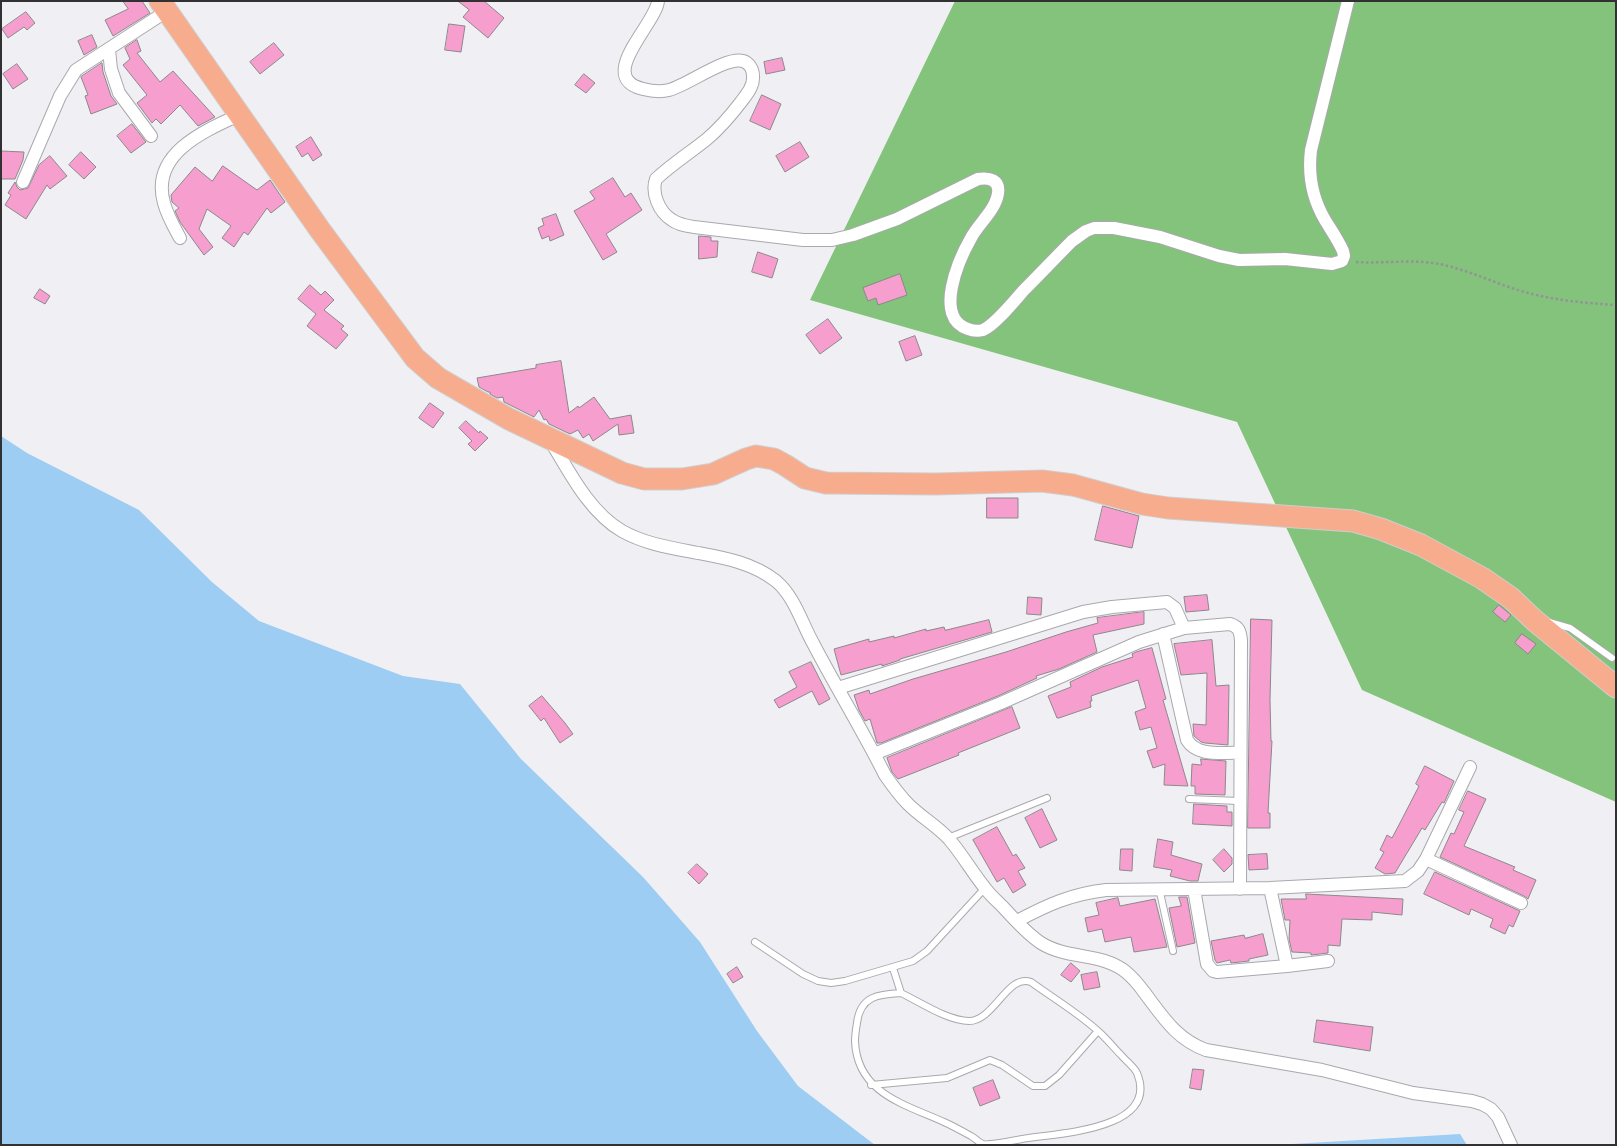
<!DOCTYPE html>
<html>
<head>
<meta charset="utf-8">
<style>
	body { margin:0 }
	#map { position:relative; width:1617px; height:1146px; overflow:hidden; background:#f0f0f4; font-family:Karla,sans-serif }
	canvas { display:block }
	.frame { position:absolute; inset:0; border:2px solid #313133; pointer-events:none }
</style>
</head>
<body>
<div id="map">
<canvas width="1617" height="1146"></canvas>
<div class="frame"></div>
</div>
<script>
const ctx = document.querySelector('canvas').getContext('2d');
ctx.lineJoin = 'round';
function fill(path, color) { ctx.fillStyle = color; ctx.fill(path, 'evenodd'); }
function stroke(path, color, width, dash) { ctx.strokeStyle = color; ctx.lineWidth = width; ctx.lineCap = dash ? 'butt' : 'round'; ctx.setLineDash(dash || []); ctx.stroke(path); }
fill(new Path2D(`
	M 955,1 L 1616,1 L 1616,802 L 1362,690 L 1237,422 L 810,300 Z`), '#84c37b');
fill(new Path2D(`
	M 1,436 L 27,453 L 139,510 L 212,582 L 259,621 L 403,676 L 460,684 L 521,759 L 643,877 L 700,942 L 757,1031 L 798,1086 L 875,1145 L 1,1145 Z
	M 1460,1134 L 1467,1145 L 1276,1145 Z`), '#9ecdf3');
const building = new Path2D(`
	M 123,1 L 142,1 L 150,13 L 113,36 L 105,20 L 128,9 Z
	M 458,1 L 484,1 L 504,18 L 488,38 L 463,17 L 469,10 Z
	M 26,12 L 35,23 L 27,30 L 24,27 L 8,38 L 2,29 Z
	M 449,24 L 465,26 L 461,52 L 445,50 Z
	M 92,35 L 97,47 L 84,55 L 78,41 Z
	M 137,40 L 141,51 L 137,53 L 160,82 L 173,71 L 215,117 L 198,126 L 180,105 L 161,124 L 156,119 L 152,123 L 137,103 L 147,95 L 123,65 L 130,59 L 125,48 Z
	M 274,43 L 284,55 L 260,74 L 250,62 Z
	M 782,58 L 785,70 L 766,74 L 764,62 Z
	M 102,63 L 103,72 L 111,96 L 117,104 L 91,114 L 85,96 L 88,95 L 81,77 Z
	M 17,64 L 28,79 L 13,89 L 3,74 Z
	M 584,74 L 595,83 L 586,93 L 575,85 Z
	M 762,95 L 781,104 L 770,130 L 750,121 Z
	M 132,124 L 146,142 L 131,153 L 117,136 Z
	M 311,137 L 322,155 L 313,161 L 308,153 L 302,157 L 296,147 Z
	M 800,142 L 809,157 L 785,172 L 776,156 Z
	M 1,151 L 24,152 L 23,160 L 15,179 L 1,179 Z
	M 81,152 L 96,167 L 84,179 L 69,165 Z
	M 50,156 L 67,176 L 50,189 L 47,185 L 26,219 L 5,205 L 11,195 L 8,193 L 15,182 L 17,187 L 20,190 L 28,188 L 39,165 Z
	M 223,166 L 257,190 L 270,180 L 285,202 L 271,213 L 267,208 L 248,235 L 244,232 L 234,247 L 222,238 L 231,226 L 207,209 L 199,229 L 213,247 L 204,255 L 180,222 L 175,211 L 179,208 L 172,202 L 171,195 L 195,167 L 212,181 Z
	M 613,178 L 625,197 L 631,193 L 642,210 L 606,234 L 617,252 L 603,260 L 574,211 L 595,199 L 590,192 Z
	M 556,214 L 564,235 L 550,241 L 549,236 L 542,239 L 538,228 L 544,225 L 542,219 Z
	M 699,236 L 711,237 L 711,241 L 718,241 L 717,257 L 699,259 Z
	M 758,252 L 778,259 L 772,278 L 752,272 Z
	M 900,274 L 907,295 L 878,305 L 876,298 L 868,301 L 863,288 Z
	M 310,285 L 321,295 L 325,291 L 334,300 L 324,310 L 344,326 L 341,329 L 348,335 L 336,349 L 307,326 L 316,314 L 298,299 Z
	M 40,289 L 50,296 L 45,304 L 34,298 Z
	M 828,319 L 842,338 L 820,354 L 806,335 Z
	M 915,336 L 922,355 L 906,361 L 899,342 Z
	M 561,361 L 569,413 L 578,406 L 579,408 L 594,397 L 610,419 L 631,415 L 634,433 L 619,435 L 618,424 L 593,441 L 589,434 L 583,438 L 578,430 L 570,434 L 549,424 L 546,419 L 544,420 L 539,410 L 534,417 L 504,402 L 503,397 L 497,398 L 490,394 L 490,392 L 488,392 L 479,387 L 477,378 L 536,368 L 536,365 Z
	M 430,403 L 444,413 L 433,428 L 419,418 Z
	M 466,421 L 479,433 L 480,431 L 488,438 L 475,451 L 468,444 L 472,441 L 459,428 Z
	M 987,498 L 1018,498 L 1018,518 L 987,518 Z
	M 1103,506 L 1139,516 L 1132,548 L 1095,540 Z
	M 1207,595 L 1209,610 L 1186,612 L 1184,597 Z
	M 1028,597 L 1042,598 L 1041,615 L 1027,614 Z
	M 1499,605 L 1511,615 L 1505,622 L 1493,612 Z
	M 1144,612 L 1144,624 L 1093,635 L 1097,652 L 1059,669 L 1036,676 L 1037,678 L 998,696 L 881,743 L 877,743 L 870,719 L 865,721 L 859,710 L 854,695 L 869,690 L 870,694 L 913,679 L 1006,652 L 1066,632 L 1098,623 L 1097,618 Z
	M 1251,619 L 1272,620 L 1270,700 L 1271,741 L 1272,741 L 1268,813 L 1270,813 L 1270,828 L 1248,828 Z
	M 989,620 L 992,632 L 900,659 L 900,660 L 882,666 L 882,664 L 841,675 L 834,649 L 869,639 L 869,642 L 894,636 L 894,638 L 926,629 L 926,631 L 944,627 L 945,630 Z
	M 1522,634 L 1536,644 L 1528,654 L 1515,643 Z
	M 1212,640 L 1216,686 L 1229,685 L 1228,745 L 1205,743 L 1201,742 L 1194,736 L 1193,724 L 1206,725 L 1207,673 L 1181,675 L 1174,644 Z
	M 1152,648 L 1166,699 L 1163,700 L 1188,786 L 1164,785 L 1165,764 L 1153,768 L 1147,751 L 1157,748 L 1151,727 L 1140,730 L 1135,712 L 1146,708 L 1138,680 L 1091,696 L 1092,701 L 1090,701 L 1091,707 L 1059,718 L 1057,718 L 1048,696 L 1071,687 L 1070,682 L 1102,667 L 1133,657 L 1132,654 L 1136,652 Z
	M 811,662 L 830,699 L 819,705 L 812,691 L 779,708 L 774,700 L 797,687 L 789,672 Z
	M 542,696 L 565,723 L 573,734 L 560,743 L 544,718 L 541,721 L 529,706 Z
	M 1012,707 L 1020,728 L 958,753 L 959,755 L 898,779 L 892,772 L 887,758 Z
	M 1201,759 L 1226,761 L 1225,795 L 1195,794 L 1195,786 L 1191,786 L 1192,764 L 1201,765 Z
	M 1425,766 L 1454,781 L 1444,803 L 1442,802 L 1425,830 L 1422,828 L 1395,873 L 1385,874 L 1375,868 L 1384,852 L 1380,850 L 1387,835 L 1392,838 L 1401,821 L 1419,786 L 1416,784 Z
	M 1468,791 L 1486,799 L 1464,846 L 1515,867 L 1513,870 L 1536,880 L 1528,899 L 1524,896 L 1440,857 L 1451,833 L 1454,834 L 1464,812 L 1459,810 Z
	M 1194,804 L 1227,806 L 1227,812 L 1232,812 L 1232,826 L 1193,824 Z
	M 1042,809 L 1057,840 L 1040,848 L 1025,818 Z
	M 997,827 L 1013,856 L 1016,854 L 1025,868 L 1018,871 L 1026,885 L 1013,893 L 1004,878 L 997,882 L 973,840 Z
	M 1158,839 L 1173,842 L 1171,855 L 1202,864 L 1198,881 L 1190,881 L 1170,876 L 1172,870 L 1154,867 Z
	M 1121,849 L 1133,849 L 1132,871 L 1120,870 Z
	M 1224,849 L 1232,858 L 1232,864 L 1224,872 L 1213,860 Z
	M 1267,854 L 1268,869 L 1249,870 L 1248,855 Z
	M 697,864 L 708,874 L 699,884 L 688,873 Z
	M 1435,872 L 1520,911 L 1513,927 L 1509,925 L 1505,934 L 1490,927 L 1493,919 L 1471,909 L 1469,915 L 1424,894 Z
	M 1306,894 L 1403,899 L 1402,915 L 1372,912 L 1372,920 L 1342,919 L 1340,946 L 1328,945 L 1328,953 L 1311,955 L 1311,953 L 1292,952 L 1289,939 L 1290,920 L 1285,920 L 1281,899 L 1306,899 Z
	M 1179,897 L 1187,897 L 1195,943 L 1177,947 L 1169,908 L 1181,906 Z
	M 1118,898 L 1120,906 L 1155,899 L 1167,947 L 1134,952 L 1131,937 L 1105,942 L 1102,929 L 1088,932 L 1085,918 L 1099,915 L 1096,903 Z
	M 1263,934 L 1268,955 L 1249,959 L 1249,961 L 1231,963 L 1230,960 L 1217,963 L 1215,960 L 1211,941 L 1244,935 L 1245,938 Z
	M 1071,963 L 1080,971 L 1071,982 L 1061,975 Z
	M 737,967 L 743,977 L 733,983 L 727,974 Z
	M 1097,972 L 1100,987 L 1084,990 L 1081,975 Z
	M 1317,1020 L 1373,1027 L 1370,1051 L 1314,1042 Z
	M 1193,1069 L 1204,1070 L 1201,1090 L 1190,1088 Z
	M 993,1080 L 1000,1098 L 980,1106 L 973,1088 Z`);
fill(building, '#f69ece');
stroke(building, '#8c888a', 1);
const service = new Path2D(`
	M 1549,622 L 1570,628 L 1612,658
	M 1189,799 L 1239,801
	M 948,838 L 1047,798
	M 1159,888 L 1173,951
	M 755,942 L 803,974 L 818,981 L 831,983 L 845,981 L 913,961 L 927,951 L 985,888
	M 893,968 L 901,993 C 920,1002 948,1021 969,1021 C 994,1021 1008,973 1031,982 C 1053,998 1078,1013 1098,1031 C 1107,1039 1114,1048 1122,1056 C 1126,1061 1134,1067 1137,1073 C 1160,1129 1061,1133 1028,1138 C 1020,1139 989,1146 983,1144 C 979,1143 975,1138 971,1136 C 962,1131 953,1126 944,1122 C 904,1104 857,1093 855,1041 C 855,1035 856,1029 857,1023 C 860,996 879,994 901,993
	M 871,1085 L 947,1078 L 990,1060 L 1002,1065 L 1033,1086 L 1045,1086 L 1059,1075 L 1098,1031`);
const minor = new Path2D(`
	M 658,1 C 656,24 595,77 643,89 C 651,91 661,92 669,90 C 688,85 726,56 743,61 C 749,63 753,69 753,76 C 754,86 747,94 741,102 C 731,115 720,128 707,139 C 691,152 672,164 656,179 C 651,193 659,212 672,220 C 679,225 687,226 694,227 L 803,240 L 832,240 L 853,235 L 897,219 L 978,179 C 989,177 1000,180 998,193 C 996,210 978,224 971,238 C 959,259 933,318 968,329 C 973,331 979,331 983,330 C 995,325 1015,300 1024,290 C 1040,274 1056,257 1072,241 L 1086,231 L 1094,228 L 1114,228 L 1160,237 L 1219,256 L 1239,260 L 1285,259 L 1332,264 L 1342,261 L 1344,256 L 1343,251 C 1338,240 1331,230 1325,220 C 1312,198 1308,175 1311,150 L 1348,1
	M 109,50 L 111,69 L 119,93 L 151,136
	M 23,182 L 60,96 L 76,70 L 167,11
	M 180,238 C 174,227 167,215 164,203 C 150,154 204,131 239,115
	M 550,440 C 569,471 589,512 622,531 C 645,544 672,548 698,553 C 725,558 753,563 776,581 C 795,597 802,624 814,645 C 837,689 863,731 885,775 C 892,785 899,795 908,804 C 921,817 937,826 949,839 C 962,854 972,872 985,888 C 990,895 997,901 1003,907 C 1015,920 1027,934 1041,943 C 1068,960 1101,952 1126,972 C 1133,978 1139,985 1144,992 C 1163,1017 1176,1039 1206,1050 L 1322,1070 L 1413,1093 L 1472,1101 L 1482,1104 L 1491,1109 L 1498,1117 L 1511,1145
	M 1163,634 L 1187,740 C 1197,757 1222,752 1240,753
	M 838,688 L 1083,612 L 1112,607 L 1167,602 L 1175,608 L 1184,628
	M 874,754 L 1001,703 L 1139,642 L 1184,628 L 1230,624 C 1239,627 1240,631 1241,640 L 1240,889
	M 1426,859 L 1521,903
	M 1194,889 L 1207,964 L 1213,971 L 1217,972 L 1287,966 L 1270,888
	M 1017,921 C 1047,905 1071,894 1106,890 L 1270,888 L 1405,881 L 1418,871 L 1426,859 L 1470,767
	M 1287,966 L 1328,961`);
const trunk = new Path2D(`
	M 160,1 L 320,230 L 415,358 L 438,378 L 509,419 L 622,473 L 644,479 L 682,479 L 713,474 L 746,459 L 756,456 L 774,459 L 785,465 L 805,478 L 826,483 L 936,484 L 1042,481 L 1073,485 L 1142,504 L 1168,508 L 1353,521 L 1381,529 L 1421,545 L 1482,578 L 1511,598 L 1534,620 L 1616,687`);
stroke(service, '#a9a9ad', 8);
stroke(minor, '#a9a9ad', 14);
stroke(trunk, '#cecece', 23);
stroke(new Path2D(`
	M 1356,262 C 1385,264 1415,258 1444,265 C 1470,271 1495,283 1521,291 C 1552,300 1583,303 1616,305`), '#939396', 2.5, [2.5, 2.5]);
stroke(service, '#fff', 6);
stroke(minor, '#fff', 12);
stroke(trunk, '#f8ac8e', 21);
</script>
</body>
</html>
